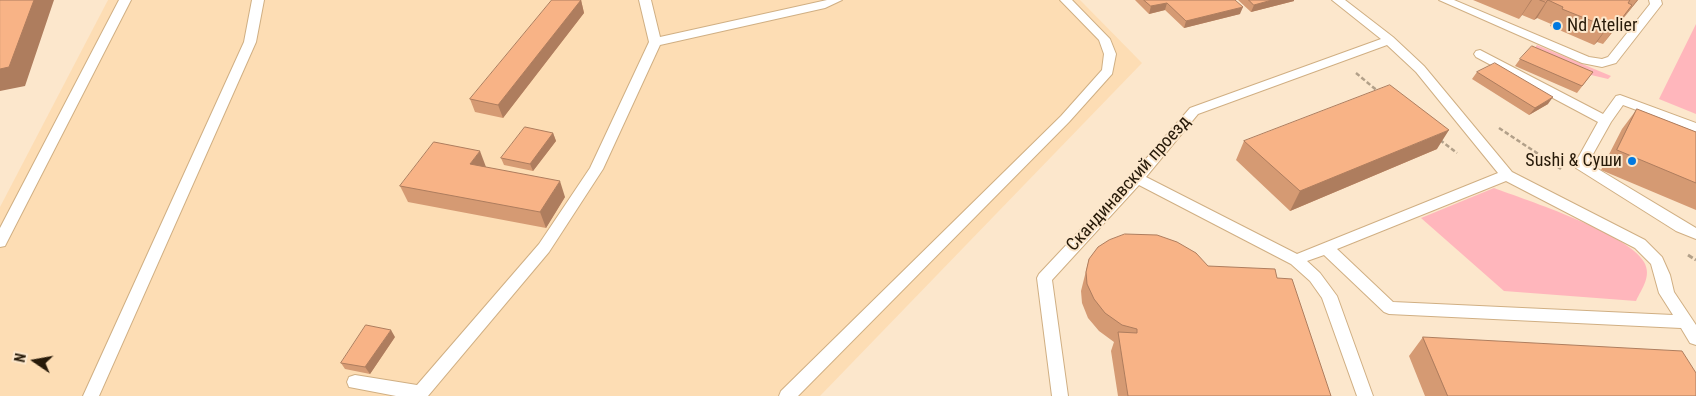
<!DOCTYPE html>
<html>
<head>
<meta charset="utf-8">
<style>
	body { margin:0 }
	#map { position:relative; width:1696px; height:396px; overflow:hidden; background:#fce7cc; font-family:"Roboto Condensed",sans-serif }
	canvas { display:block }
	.north { position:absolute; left:10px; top:336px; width:50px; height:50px; -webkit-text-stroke:4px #fce7cc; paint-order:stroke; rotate:282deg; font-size:14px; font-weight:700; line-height:20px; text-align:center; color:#271a09 }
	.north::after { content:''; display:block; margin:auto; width:18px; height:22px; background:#271a09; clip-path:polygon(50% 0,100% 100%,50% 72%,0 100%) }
</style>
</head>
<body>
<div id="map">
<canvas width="1696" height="396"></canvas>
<div class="north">N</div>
</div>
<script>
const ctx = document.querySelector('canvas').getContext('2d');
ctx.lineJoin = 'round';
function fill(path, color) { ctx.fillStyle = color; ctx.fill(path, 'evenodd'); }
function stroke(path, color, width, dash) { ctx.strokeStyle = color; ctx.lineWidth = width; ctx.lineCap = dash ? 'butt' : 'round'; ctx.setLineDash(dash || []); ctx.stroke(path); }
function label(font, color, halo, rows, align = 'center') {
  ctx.font = font + ' "Roboto Condensed",sans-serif'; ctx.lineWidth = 4; ctx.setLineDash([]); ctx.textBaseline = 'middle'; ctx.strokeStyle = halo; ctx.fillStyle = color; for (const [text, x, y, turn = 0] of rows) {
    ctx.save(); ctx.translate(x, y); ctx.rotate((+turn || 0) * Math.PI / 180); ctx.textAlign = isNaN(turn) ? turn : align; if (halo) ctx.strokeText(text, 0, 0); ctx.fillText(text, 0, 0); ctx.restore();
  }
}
fill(new Path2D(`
	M 108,0 L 1080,0 L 1142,63 L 820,396 L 0,396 L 0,207 Z`), '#fdddb4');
fill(new Path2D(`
	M 1696,24 L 1696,114 L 1659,99 Z
	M 1537,45 L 1611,76 L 1608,79 L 1587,74 L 1533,50 Z
	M 1494,188 C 1526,200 1628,233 1644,262 C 1652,276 1642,288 1636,301 L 1504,291 L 1421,218 Z`), '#ffb6bc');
const lane = new Path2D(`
	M 119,0 L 131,0 L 7,242 L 5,246 L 0,247 L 0,228 Z
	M 252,0 L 264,0 L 256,42 L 99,396 L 83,396 L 244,42 Z
	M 639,0 L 651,0 L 660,37 L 827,0 L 842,0 L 825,8 L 660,45 L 603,169 L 549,252 L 428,396 L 396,396 L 349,387 L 347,382 L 349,377 L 355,375 L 417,385 L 539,244 L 590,168 L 649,42 Z
	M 1060,0 L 1072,0 L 1110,39 L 1116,54 L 1112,74 L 1069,122 L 798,396 L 779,396 L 781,391 L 1061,116 L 1102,70 L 1104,54 L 1099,40 Z
	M 1332,0 L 1345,0 L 1393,37 L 1424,66 L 1512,172 L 1645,240 L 1662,257 L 1670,275 L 1674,292 L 1696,325 L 1696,345 L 1690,343 L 1681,328 L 1389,314 L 1384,312 L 1324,255 L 1307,261 L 1320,273 L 1337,296 L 1373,396 L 1357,396 L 1322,298 L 1310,281 L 1291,264 L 1139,185 L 1052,280 L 1068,396 L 1052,396 L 1037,278 L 1039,274 L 1132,175 L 1190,108 L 1381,39 ZM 1387,45 L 1416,72 L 1498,173 L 1297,254 L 1146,177 L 1198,114 ZM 1506,181 L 1635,248 L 1651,264 L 1659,293 L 1673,315 L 1393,302 L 1337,249 Z
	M 1439,0 L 1454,0 L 1589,57 L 1602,59 L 1608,57 L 1650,4 L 1649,0 L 1661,0 L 1662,4 L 1616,63 L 1602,67 L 1582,63 Z
	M 1480,50 L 1603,114 L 1616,96 L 1620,95 L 1696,123 L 1696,132 L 1623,105 L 1611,122 L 1588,163 L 1696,228 L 1696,239 L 1676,231 L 1576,168 L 1574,165 L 1598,122 L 1476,57 L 1474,54 L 1476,51 Z`);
stroke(lane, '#d0af83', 2);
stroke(new Path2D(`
	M 1356,73 L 1380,93
	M 1499,128 L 1561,169
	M 1440,140 L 1457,153`), '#b2a089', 2.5, [4.5, 2.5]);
stroke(new Path2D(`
	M 1688,255 L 1696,260`), '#b2a089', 3, [5.5, 2.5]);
fill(lane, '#fff');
fill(new Path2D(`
	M 581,0 L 584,13 L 503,118 L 475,112 L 470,99 Z
	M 1135,0 L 1235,0 L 1240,14 L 1184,28 L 1165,10 L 1149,14 Z
	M 1238,0 L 1294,0 L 1294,1 L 1251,12 Z
	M 1473,0 L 1638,0 L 1603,44 L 1597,42 L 1594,45 L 1550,26 L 1551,24 L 1537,18 L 1534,20 L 1522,15 L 1519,19 Z
	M 1520,59 L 1593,72 L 1577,93 L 1515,66 Z
	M 1477,72 L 1548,104 L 1529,115 L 1472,79 Z
	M 1637,109 L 1696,132 L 1696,210 L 1601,170 L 1622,129 Z
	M 553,133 L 556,141 L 533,171 L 504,165 L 501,158 Z
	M 1244,141 L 1437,149 L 1290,211 L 1236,160 Z
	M 486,167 L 565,197 L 546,228 L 408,202 L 400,186 Z
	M 1089,259 L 1208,266 L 1277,278 L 1331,396 L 1118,396 L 1111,351 L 1114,342 L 1099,331 L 1088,318 L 1082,303 L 1081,291 Z
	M 395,337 L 370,374 L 345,369 L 341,363 Z
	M 1423,337 L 1696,396 L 1425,396 L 1409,356 Z`), '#d59a73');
fill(new Path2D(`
	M 34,0 L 54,0 L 25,86 L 0,91 L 0,69 Z
	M 581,0 L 584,13 L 503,118 L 498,105 Z
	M 1272,0 L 1294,0 L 1294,1 L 1251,12 L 1254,5 Z
	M 1531,0 L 1532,0 L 1522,15 L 1519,19 Z
	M 1548,0 L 1537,18 L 1534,20 L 1546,2 Z
	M 1637,0 L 1638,0 L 1624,17 Z
	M 1167,3 L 1165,10 L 1149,14 L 1151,6 Z
	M 1632,5 L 1620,22 L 1603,44 L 1616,26 Z
	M 1243,7 L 1240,14 L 1184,28 L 1186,21 Z
	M 1610,24 L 1597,42 L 1594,45 L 1607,27 Z
	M 1553,97 L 1548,104 L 1529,115 L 1535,108 Z
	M 1449,130 L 1437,149 L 1290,211 L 1300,191 Z
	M 553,133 L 556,141 L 533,171 L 530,164 Z
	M 480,151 L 486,167 L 476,180 L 470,164 Z
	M 560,181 L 565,197 L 546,228 L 540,212 Z
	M 391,330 L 395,337 L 370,374 L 365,367 Z`), '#ae7d5e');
const building = new Path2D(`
	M 0,0 L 34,0 L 9,67 L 0,69 Z
	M 552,0 L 581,0 L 498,105 L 470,99 Z
	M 1144,0 L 1235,0 L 1243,7 L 1186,21 L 1167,3 L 1151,6 Z
	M 1249,0 L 1272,0 L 1254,5 Z
	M 1540,0 L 1630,0 L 1628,3 L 1632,5 L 1616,26 L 1610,24 L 1607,27 L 1562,9 L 1563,7 L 1548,0 L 1546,2 Z
	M 1532,46 L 1593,72 L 1582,86 L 1520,59 Z
	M 1495,63 L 1553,97 L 1535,108 L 1477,72 Z
	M 1390,85 L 1449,130 L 1300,191 L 1244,141 Z
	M 1637,109 L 1696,132 L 1696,183 L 1617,150 Z
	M 525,127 L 553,133 L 530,164 L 501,158 Z
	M 434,142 L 480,151 L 470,164 L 560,181 L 540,212 L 400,186 Z
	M 1125,234 L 1157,235 L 1177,242 L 1196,253 L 1208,266 L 1275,269 L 1277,278 L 1292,279 L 1331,396 L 1128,396 L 1118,332 L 1137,333 L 1137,329 L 1122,325 L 1105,313 L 1094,299 L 1087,284 L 1086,272 L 1089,259 L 1098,247 L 1109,240 Z
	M 366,325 L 391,330 L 365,367 L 341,363 Z
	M 1423,337 L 1682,351 L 1696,373 L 1696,396 L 1448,396 Z`);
fill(building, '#f8b386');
stroke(building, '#ae7d5e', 1);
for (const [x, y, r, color] of [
	[1557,26,5,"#0279e0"],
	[1632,161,5,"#0279e0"]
]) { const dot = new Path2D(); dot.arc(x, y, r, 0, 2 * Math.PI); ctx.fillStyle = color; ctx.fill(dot); stroke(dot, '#fce7cc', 2); }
label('18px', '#271a09', '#fce7cc', [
	["Nd Atelier",1567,26],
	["Sushi & Суши",1622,161,"right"]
], 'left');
label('18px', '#271a09', '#fce7cc', [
	["Скандинавский проезд",1129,184,-48]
]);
</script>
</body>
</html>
